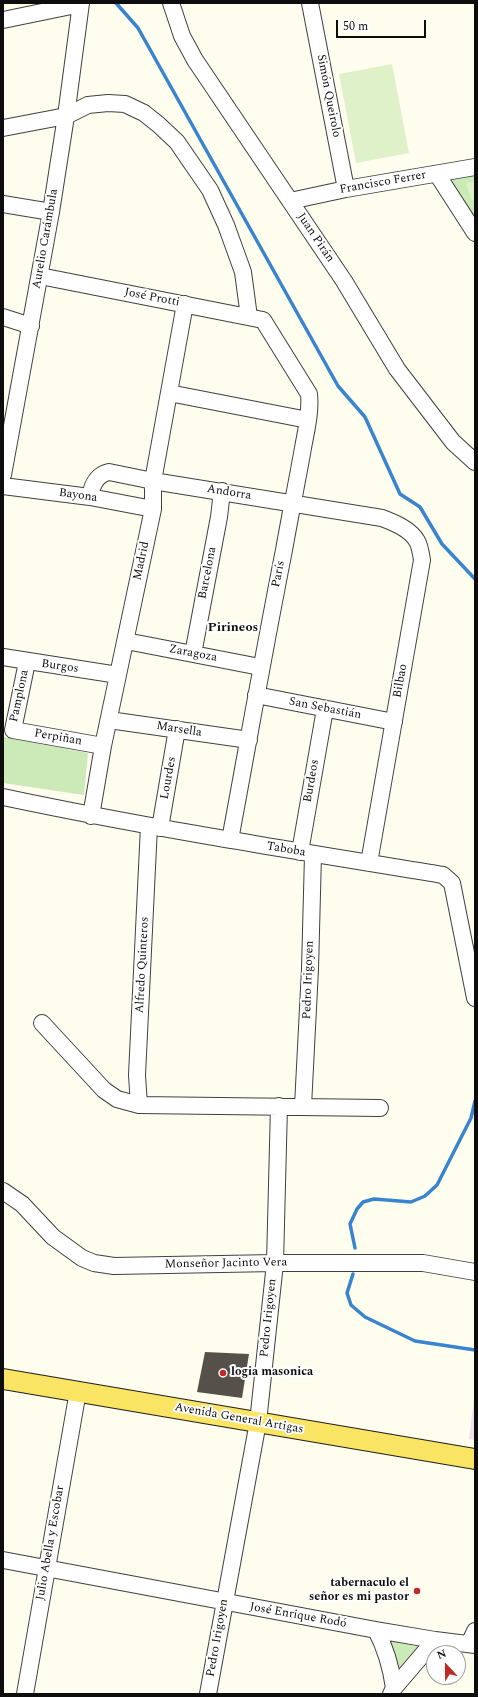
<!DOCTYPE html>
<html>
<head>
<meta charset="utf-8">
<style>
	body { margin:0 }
	#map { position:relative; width:478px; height:1697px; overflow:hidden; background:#fffdee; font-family:Spectral,serif }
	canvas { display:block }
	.frame { position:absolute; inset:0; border:4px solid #0d0d0d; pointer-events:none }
	.north { position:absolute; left:426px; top:1645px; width:40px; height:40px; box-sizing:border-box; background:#fff; border:1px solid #9e9e9e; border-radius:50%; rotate:338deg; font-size:11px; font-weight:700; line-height:16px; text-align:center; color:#0d0d0d }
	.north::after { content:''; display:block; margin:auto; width:14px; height:18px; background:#bf2b23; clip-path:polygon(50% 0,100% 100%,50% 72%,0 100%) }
	.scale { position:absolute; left:336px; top:20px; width:90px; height:18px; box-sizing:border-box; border:2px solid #0d0d0d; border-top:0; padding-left:5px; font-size:12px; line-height:14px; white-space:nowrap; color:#0d0d0d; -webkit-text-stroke:3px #fff; paint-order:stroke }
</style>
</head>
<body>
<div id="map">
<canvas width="478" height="1697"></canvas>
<div class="frame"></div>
<div class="north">N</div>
<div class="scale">50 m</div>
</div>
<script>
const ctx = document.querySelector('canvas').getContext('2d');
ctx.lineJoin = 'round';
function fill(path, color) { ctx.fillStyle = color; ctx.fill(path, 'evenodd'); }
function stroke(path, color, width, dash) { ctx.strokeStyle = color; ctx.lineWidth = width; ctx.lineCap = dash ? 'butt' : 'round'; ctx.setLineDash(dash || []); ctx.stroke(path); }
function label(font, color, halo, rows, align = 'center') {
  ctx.font = font + ' Spectral,serif'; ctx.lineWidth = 4; ctx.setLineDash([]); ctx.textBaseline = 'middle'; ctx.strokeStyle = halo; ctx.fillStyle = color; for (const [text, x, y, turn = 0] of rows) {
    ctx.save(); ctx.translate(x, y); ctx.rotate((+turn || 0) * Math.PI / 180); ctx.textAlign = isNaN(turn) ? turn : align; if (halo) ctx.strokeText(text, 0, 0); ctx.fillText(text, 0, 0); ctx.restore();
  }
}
fill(new Path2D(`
	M 475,1391 L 475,1440 L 469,1439 Z`), '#ece2ec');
fill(new Path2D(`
	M 475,174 L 475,221 L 450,183 L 452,178 Z
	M 3,737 L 88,753 L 84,795 L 3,783 Z
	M 391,1640 L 418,1643 L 419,1646 L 401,1671 L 398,1667 Z`), '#cceab7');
fill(new Path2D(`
	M 392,64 L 409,153 L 356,163 L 339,74 Z
	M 475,181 L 475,199 L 472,201 L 466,184 Z`), '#dff1c9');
stroke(new Path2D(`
	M 116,3 L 138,28 L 338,386 L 365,417 L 400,494 L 420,507 L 442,544 L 475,579
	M 355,1248 L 350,1224 L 357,1209 L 363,1202 L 374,1199 L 411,1202 L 425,1196 L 437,1185 L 471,1118 L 475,1101
	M 353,1274 L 347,1293 L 351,1305 L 365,1317 L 415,1341 L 475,1350`), '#3884cf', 3.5);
fill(new Path2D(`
	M 205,1352 L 249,1354 L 242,1398 L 197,1392 Z`), '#56504a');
const minor = new Path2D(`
	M 171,3 L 182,36 L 195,60 L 344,281 L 397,369 L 453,442 L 475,462
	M 310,3 L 346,189
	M 3,20 L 81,4
	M 3,128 L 66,116 L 88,105 L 108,103 L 125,104 L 144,113 L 159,125 L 177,142 L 210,190 L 226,225 L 243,272 L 249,317
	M 437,174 L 475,233
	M 290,201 L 346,189 L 475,167
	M 3,204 L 51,212
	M 40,276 L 263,320 L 309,394 C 311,412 306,431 303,448 C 297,482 290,516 284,550 C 265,646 248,743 230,840
	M 3,317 L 31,326
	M 169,393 L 308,420
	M 3,475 L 51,212 L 66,116 L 81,3
	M 3,486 L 90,497 L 153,509
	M 90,497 C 92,485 96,475 109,472 L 153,481 L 382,518 C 395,523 410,529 417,541 C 420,546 421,554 422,560 L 369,863
	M 126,641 L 260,667
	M 193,654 L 219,517 L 222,491
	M 3,657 L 118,675
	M 27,662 L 13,730 L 103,746
	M 256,695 L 394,722
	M 109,720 L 249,740
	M 3,797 C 149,828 296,851 443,875 L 452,883 L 475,998
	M 91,816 L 103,746 L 153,509 L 153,481 L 185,304
	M 160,828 L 177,729
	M 300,852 L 325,709
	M 42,1023 L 104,1090 L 117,1099 L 139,1105 L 380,1108
	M 139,1105 L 137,1075 L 149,826
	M 303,1106 L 310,969 L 313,855
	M 3,1191 L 22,1204 L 53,1237 L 82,1258 L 94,1263 L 114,1266 L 275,1263 L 423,1263 L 475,1272
	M 3,1560 L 376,1630 L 435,1640 L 475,1645
	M 376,1630 C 386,1649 391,1666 394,1688
	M 469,1644 L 475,1631
	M 25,1694 L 78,1391
	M 208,1694 L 258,1422 L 275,1263 L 279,1106
	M 391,1694 L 394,1688 L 435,1640`);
const major = new Path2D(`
	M 3,1379 L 475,1459`);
stroke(minor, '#404040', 18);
stroke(major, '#1e1e1e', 22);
stroke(minor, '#fff', 16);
stroke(major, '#fae463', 20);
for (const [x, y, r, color] of [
	[223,1373,4,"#bf2b23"],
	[417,1591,4,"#bf2b23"]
]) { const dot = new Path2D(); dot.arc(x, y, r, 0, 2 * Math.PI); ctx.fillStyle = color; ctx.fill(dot); stroke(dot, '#fff', 1.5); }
label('12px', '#0d0d0d', '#fff', [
	["Simón Queirolo",328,96,79],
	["Francisco Ferrer",383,183,-10],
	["Juan Pirán",315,238,56],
	["Aurelio Carámbula",46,239,-80],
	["José Protti",152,298,11],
	["Andorra",229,493,9],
	["Bayona",78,496,8],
	["Madrid",142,561,-78],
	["Barcelona",208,573,-79],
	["París",279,574,-79],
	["Zaragoza",193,654,11],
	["Burgos",60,667,8],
	["Bilbao",401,681,-80],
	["Pamplona",20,696,-78],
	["San Sebastián",325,709,11],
	["Marsella",179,730,9],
	["Perpiñan",58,738,10],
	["Lourdes",169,778,-80],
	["Burdeos",312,781,-80],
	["Taboba",286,850,10],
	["Alfredo Quinteros",143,965,-87],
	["Pedro Irigoyen",309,980,-88],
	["Monseñor Jacinto Vera",226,1264,-1],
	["Pedro Irigoyen",269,1318,-84],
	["Avenida General Artigas",239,1419,10],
	["Julio Abella y Escobar",51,1543,-80],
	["José Enrique Rodó",298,1616,10],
	["Pedro Irigoyen",218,1638,-80]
]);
label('bold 12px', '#0d0d0d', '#fff', [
	["logia masonica",231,1373],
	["tabernaculo el",409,1584,"right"],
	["señor es mi pastor",409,1598,"right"]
], 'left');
label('bold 13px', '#0d0d0d', '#fff', [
	["Pirineos",233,628]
]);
</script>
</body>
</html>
